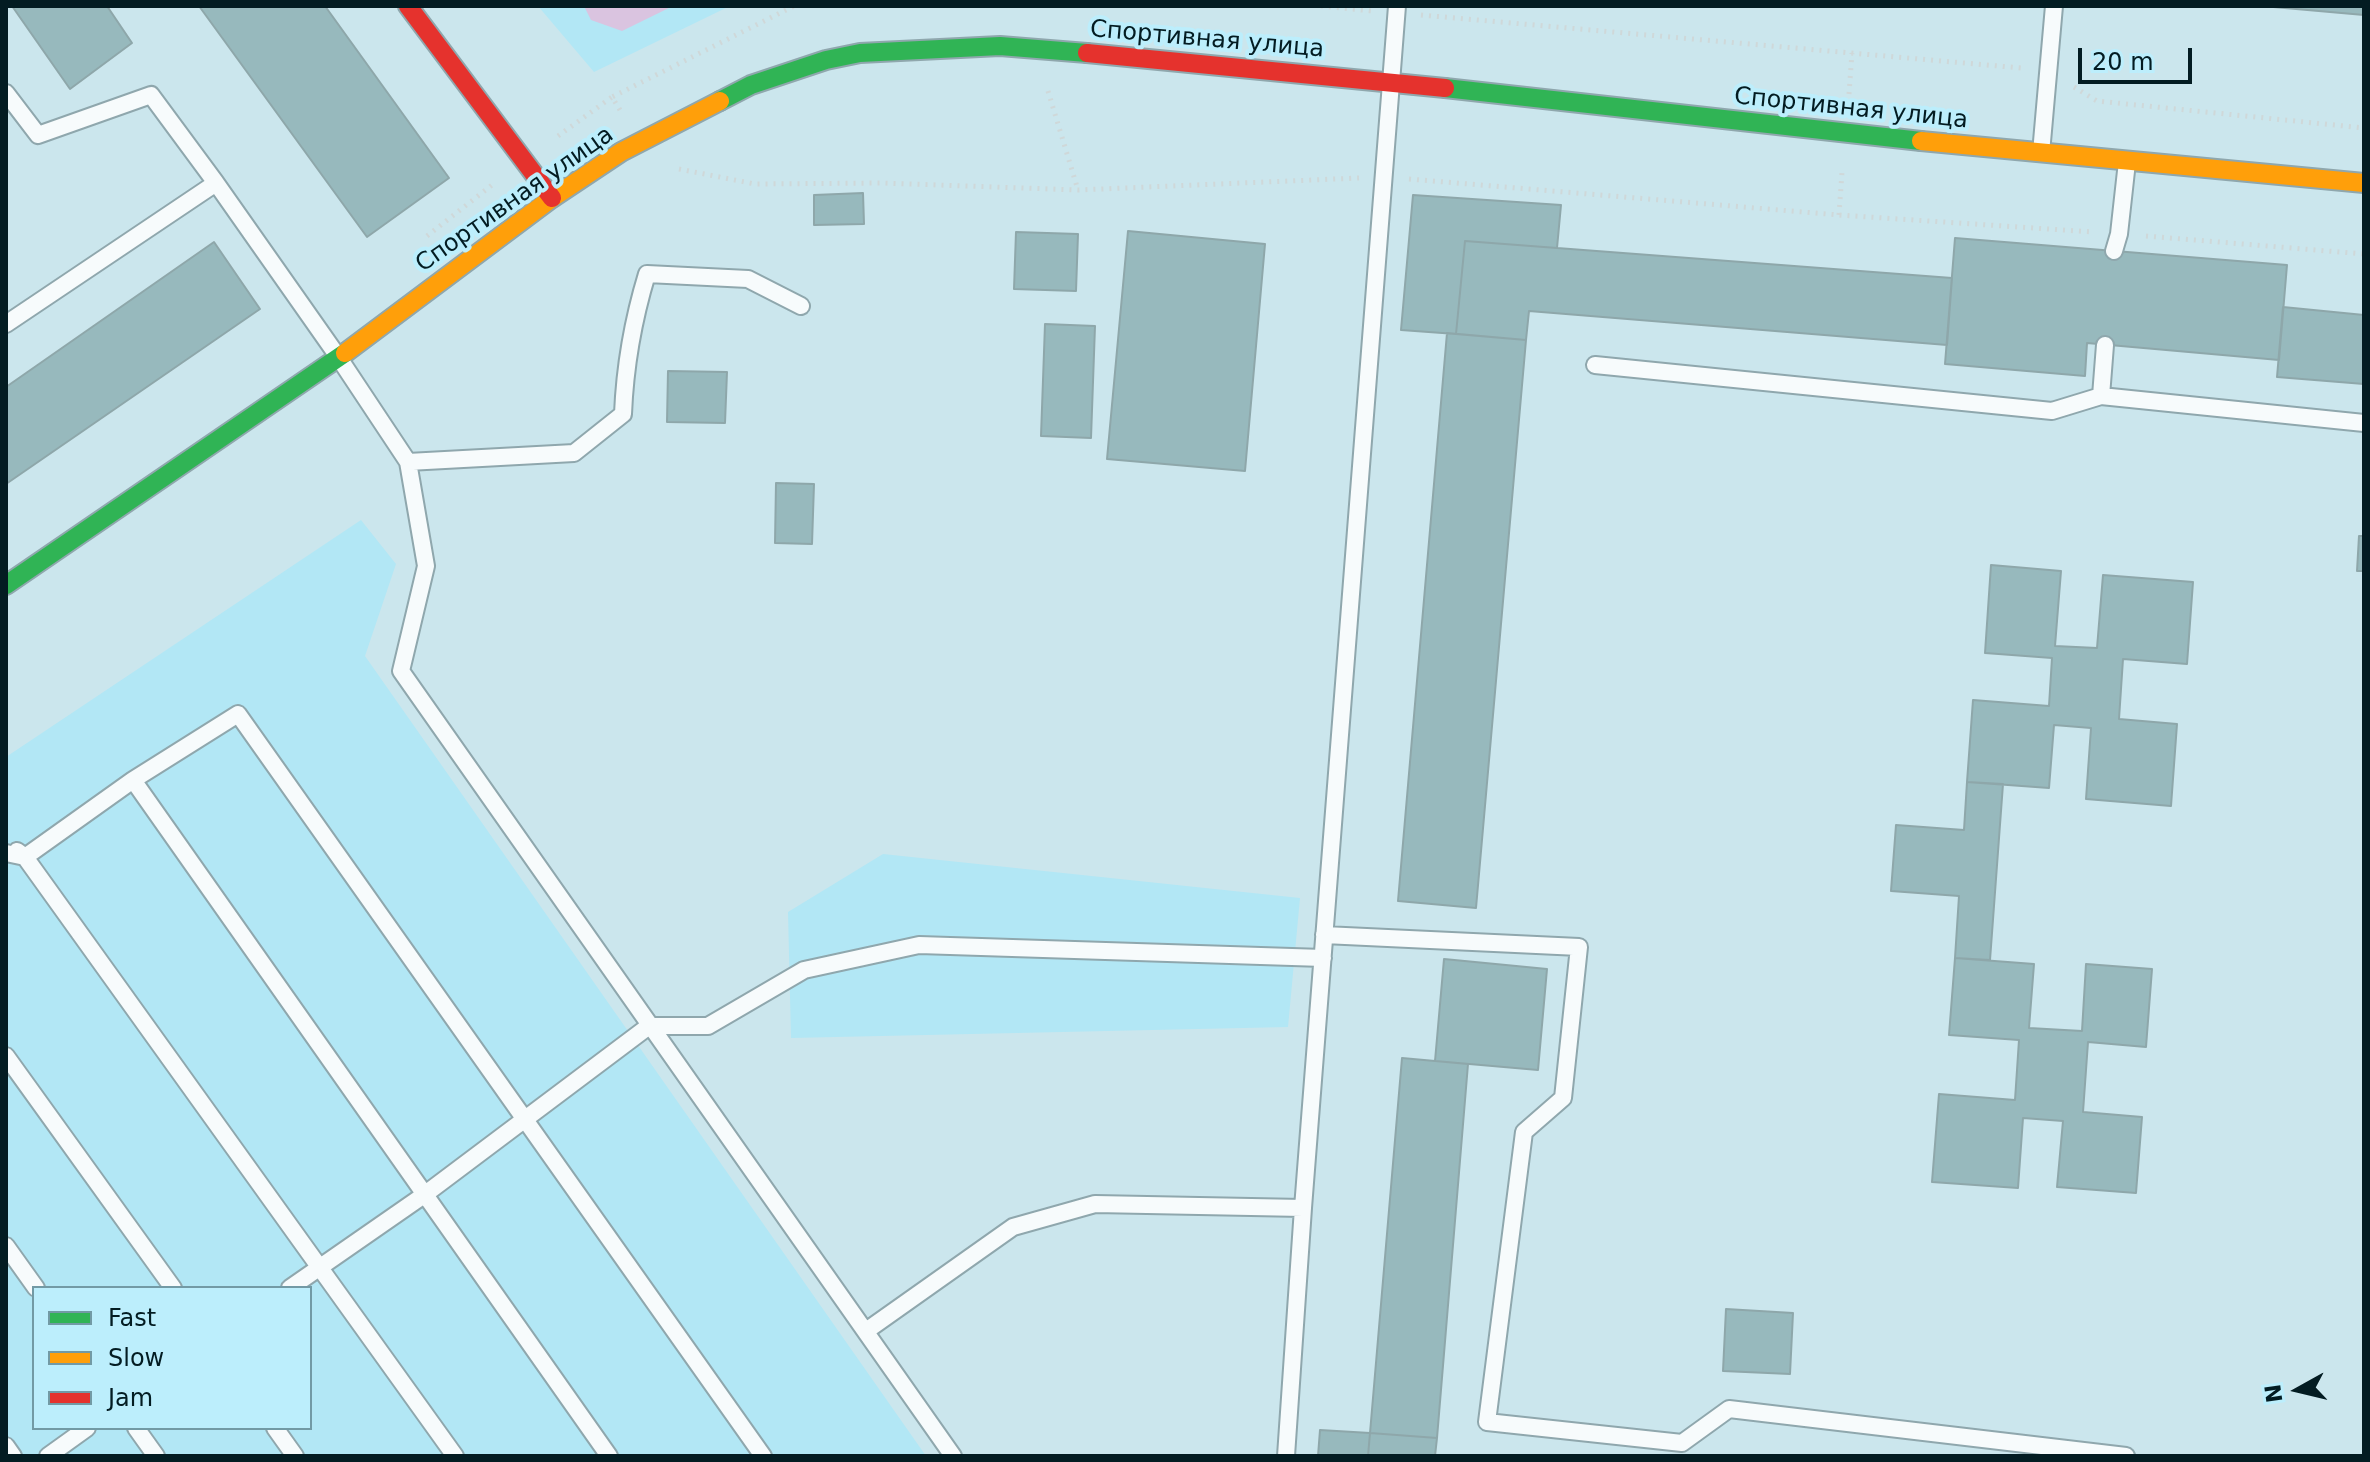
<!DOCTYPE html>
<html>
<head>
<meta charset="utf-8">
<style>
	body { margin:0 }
	#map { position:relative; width:2370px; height:1462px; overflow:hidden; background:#cbe6ed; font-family:"DejaVu Sans",sans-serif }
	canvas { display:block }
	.frame { position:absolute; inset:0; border:8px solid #031c22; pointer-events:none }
	.legend { position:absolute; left:32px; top:1286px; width:280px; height:144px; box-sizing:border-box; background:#bceefc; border:2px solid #729aa5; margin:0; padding:10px 14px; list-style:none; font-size:24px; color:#031c22 }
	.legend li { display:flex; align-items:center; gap:16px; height:40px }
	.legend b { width:40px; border:2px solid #729aa5 }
	.north { position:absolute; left:2258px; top:1350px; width:80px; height:80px; -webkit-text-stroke:6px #bceefc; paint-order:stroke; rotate:262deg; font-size:22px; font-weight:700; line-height:32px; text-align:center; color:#031c22 }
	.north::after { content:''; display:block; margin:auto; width:28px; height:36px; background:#031c22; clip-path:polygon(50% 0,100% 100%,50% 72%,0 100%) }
	.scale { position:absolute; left:2078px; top:48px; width:114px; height:36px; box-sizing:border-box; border:4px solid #031c22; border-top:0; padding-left:10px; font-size:24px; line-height:28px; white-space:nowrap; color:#031c22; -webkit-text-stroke:6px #bceefc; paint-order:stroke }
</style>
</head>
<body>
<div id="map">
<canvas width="2370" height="1462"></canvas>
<div class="frame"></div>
<ul class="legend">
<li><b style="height:10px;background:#30b455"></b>Fast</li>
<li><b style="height:10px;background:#ff9f0a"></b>Slow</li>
<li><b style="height:10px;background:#e5322d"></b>Jam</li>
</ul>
<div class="north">N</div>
<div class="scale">20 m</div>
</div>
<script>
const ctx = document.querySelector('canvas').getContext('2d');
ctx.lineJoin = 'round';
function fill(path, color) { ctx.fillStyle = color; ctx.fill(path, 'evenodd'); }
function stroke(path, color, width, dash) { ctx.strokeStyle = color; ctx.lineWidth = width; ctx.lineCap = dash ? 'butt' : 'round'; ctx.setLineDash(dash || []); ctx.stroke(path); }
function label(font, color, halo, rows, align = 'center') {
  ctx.font = font + ' "DejaVu Sans",sans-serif'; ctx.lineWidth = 8; ctx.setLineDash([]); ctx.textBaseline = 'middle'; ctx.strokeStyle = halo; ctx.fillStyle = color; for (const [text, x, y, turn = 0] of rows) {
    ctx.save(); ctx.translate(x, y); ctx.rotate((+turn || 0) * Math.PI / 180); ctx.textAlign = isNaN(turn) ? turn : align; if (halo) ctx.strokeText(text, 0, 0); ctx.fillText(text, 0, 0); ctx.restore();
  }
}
fill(new Path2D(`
	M 538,6 L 730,6 L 594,72 Z
	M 361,520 L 396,564 L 365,656 L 926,1456 L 6,1456 L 6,757 ZM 34,1288 L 310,1288 L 310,1428 L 34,1428 Z
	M 883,854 L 1300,898 L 1288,1027 L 791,1038 L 788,912 Z`), '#b2e7f5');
fill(new Path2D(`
	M 584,6 L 673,6 L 622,31 L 591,20 Z`), '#dac4e0');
const building = new Path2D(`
	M 12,6 L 107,6 L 132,43 L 70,89 Z
	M 199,6 L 325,6 L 449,178 L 367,237 Z
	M 2262,6 L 2364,6 L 2364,15 Z
	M 863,193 L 864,224 L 814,225 L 814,195 Z
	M 1413,195 L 1561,205 L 1557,248 L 1465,241 L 1456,334 L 1401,330 Z
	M 1128,231 L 1265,244 L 1245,471 L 1107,459 Z
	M 1016,232 L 1078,234 L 1076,291 L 1014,289 Z
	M 1955,238 L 2287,265 L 2279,360 L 2087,343 L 2085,376 L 1945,364 Z
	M 1465,241 L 1952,278 L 1947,345 L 1529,311 L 1526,340 L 1456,334 Z
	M 214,242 L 260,309 L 6,484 L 6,387 Z
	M 2283,307 L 2364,315 L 2364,384 L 2277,377 Z
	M 1045,324 L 1095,326 L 1091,438 L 1041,436 Z
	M 1447,333 L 1526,340 L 1476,908 L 1398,901 Z
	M 668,371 L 727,372 L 725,423 L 667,422 Z
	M 776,483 L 814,484 L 812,544 L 775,543 Z
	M 2359,536 L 2364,536 L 2364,571 L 2357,571 Z
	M 1991,565 L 2061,571 L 2055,646 L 2097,648 L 2103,575 L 2193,582 L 2187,664 L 2123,659 L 2119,719 L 2177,724 L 2171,806 L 2086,799 L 2091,728 L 2054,725 L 2049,788 L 1967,782 L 1973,700 L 2049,706 L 2052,658 L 1985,653 Z
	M 1967,782 L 2003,784 L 1990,960 L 1955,958 L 1959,896 L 1891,891 L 1896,825 L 1964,830 Z
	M 1955,958 L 2034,964 L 2029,1028 L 2082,1031 L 2086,964 L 2152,969 L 2146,1047 L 2088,1042 L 2083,1112 L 2142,1117 L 2136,1193 L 2057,1187 L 2063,1121 L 2023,1118 L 2018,1188 L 1932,1182 L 1939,1094 L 2015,1100 L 2019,1040 L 1949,1035 Z
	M 1444,959 L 1547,969 L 1538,1070 L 1435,1061 Z
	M 1402,1058 L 1468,1064 L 1437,1438 L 1370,1433 Z
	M 1726,1309 L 1793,1313 L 1790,1374 L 1723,1371 Z
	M 1320,1430 L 1370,1433 L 1368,1456 L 1318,1456 Z
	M 1370,1433 L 1437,1438 L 1435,1456 L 1368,1456 Z`);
fill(building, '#97b9bd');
stroke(building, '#8ea7aa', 2);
const lane = new Path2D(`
	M 6,93 L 38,135 L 151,95 L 216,183
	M 2041,153 L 2054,6
	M 2114,251 L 2119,234 L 2127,162
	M 6,324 L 216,183 L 339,358 L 408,462 L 426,566 L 401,671 L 953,1456
	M 1595,365 L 2052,411 L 2101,396 L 2364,423
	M 2101,396 L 2105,345
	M 408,462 L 574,453 L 623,414 C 625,365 633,320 647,274 L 748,279 L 801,306
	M 133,780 L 609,1456
	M 17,851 L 25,857 L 455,1456
	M 6,853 L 25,857 L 133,780 L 238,714 L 763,1456
	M 1324,935 L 1579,947 L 1563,1098 L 1524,1132 L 1487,1422 L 1682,1443 L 1729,1409 L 2126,1456
	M 6,1056 L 173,1288
	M 6,1246 L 36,1288
	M 290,1288 L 424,1195 L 649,1026 L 708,1026 L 804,970 L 919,945 L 1323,958
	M 866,1331 L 1013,1227 L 1095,1204 L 1303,1208 L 1397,6
	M 136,1428 L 156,1456
	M 275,1428 L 295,1456
	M 6,1446 L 13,1456
	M 48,1456 L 87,1428
	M 1286,1456 L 1303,1208`);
const fast = new Path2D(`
	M 1445,88 L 1921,141
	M 720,101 L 751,85 L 826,60 L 860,53 L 1000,46 L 1087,53
	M 6,585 L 345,353`);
const slow = new Path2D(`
	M 1921,141 L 2364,183
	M 345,353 L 552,198 L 621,152 L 720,101`);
const jam = new Path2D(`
	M 408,6 L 552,198
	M 1087,53 L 1445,88`);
stroke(lane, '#8fa7ad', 20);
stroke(fast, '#8fa7ad', 22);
stroke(slow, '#8fa7ad', 22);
stroke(jam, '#8fa7ad', 22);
stroke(new Path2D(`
	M 1321,6 L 1372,11
	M 1421,15 L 2021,68
	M 2074,87 L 2097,101 L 2364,128
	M 1048,91 L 1078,190
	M 1849,94 L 1852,53
	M 620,110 L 612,97 L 794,6
	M 558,136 L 612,97
	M 679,169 L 755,184 L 882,183 L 1078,190 L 1359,178
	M 1409,179 L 1839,215 L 2093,232
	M 1839,215 L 1842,172
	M 427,236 L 492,185
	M 2146,236 L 2364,254`), '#cfd8d9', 5, [2, 6]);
stroke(lane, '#f7fbfc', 16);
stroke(fast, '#30b455', 18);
stroke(slow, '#ff9f0a', 18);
stroke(jam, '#e5322d', 18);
label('24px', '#031c22', '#bceefc', [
	["Спортивная улица",1207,40,5],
	["Спортивная улица",1851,109,6],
	["Спортивная улица",515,200,-35]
]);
</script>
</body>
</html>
